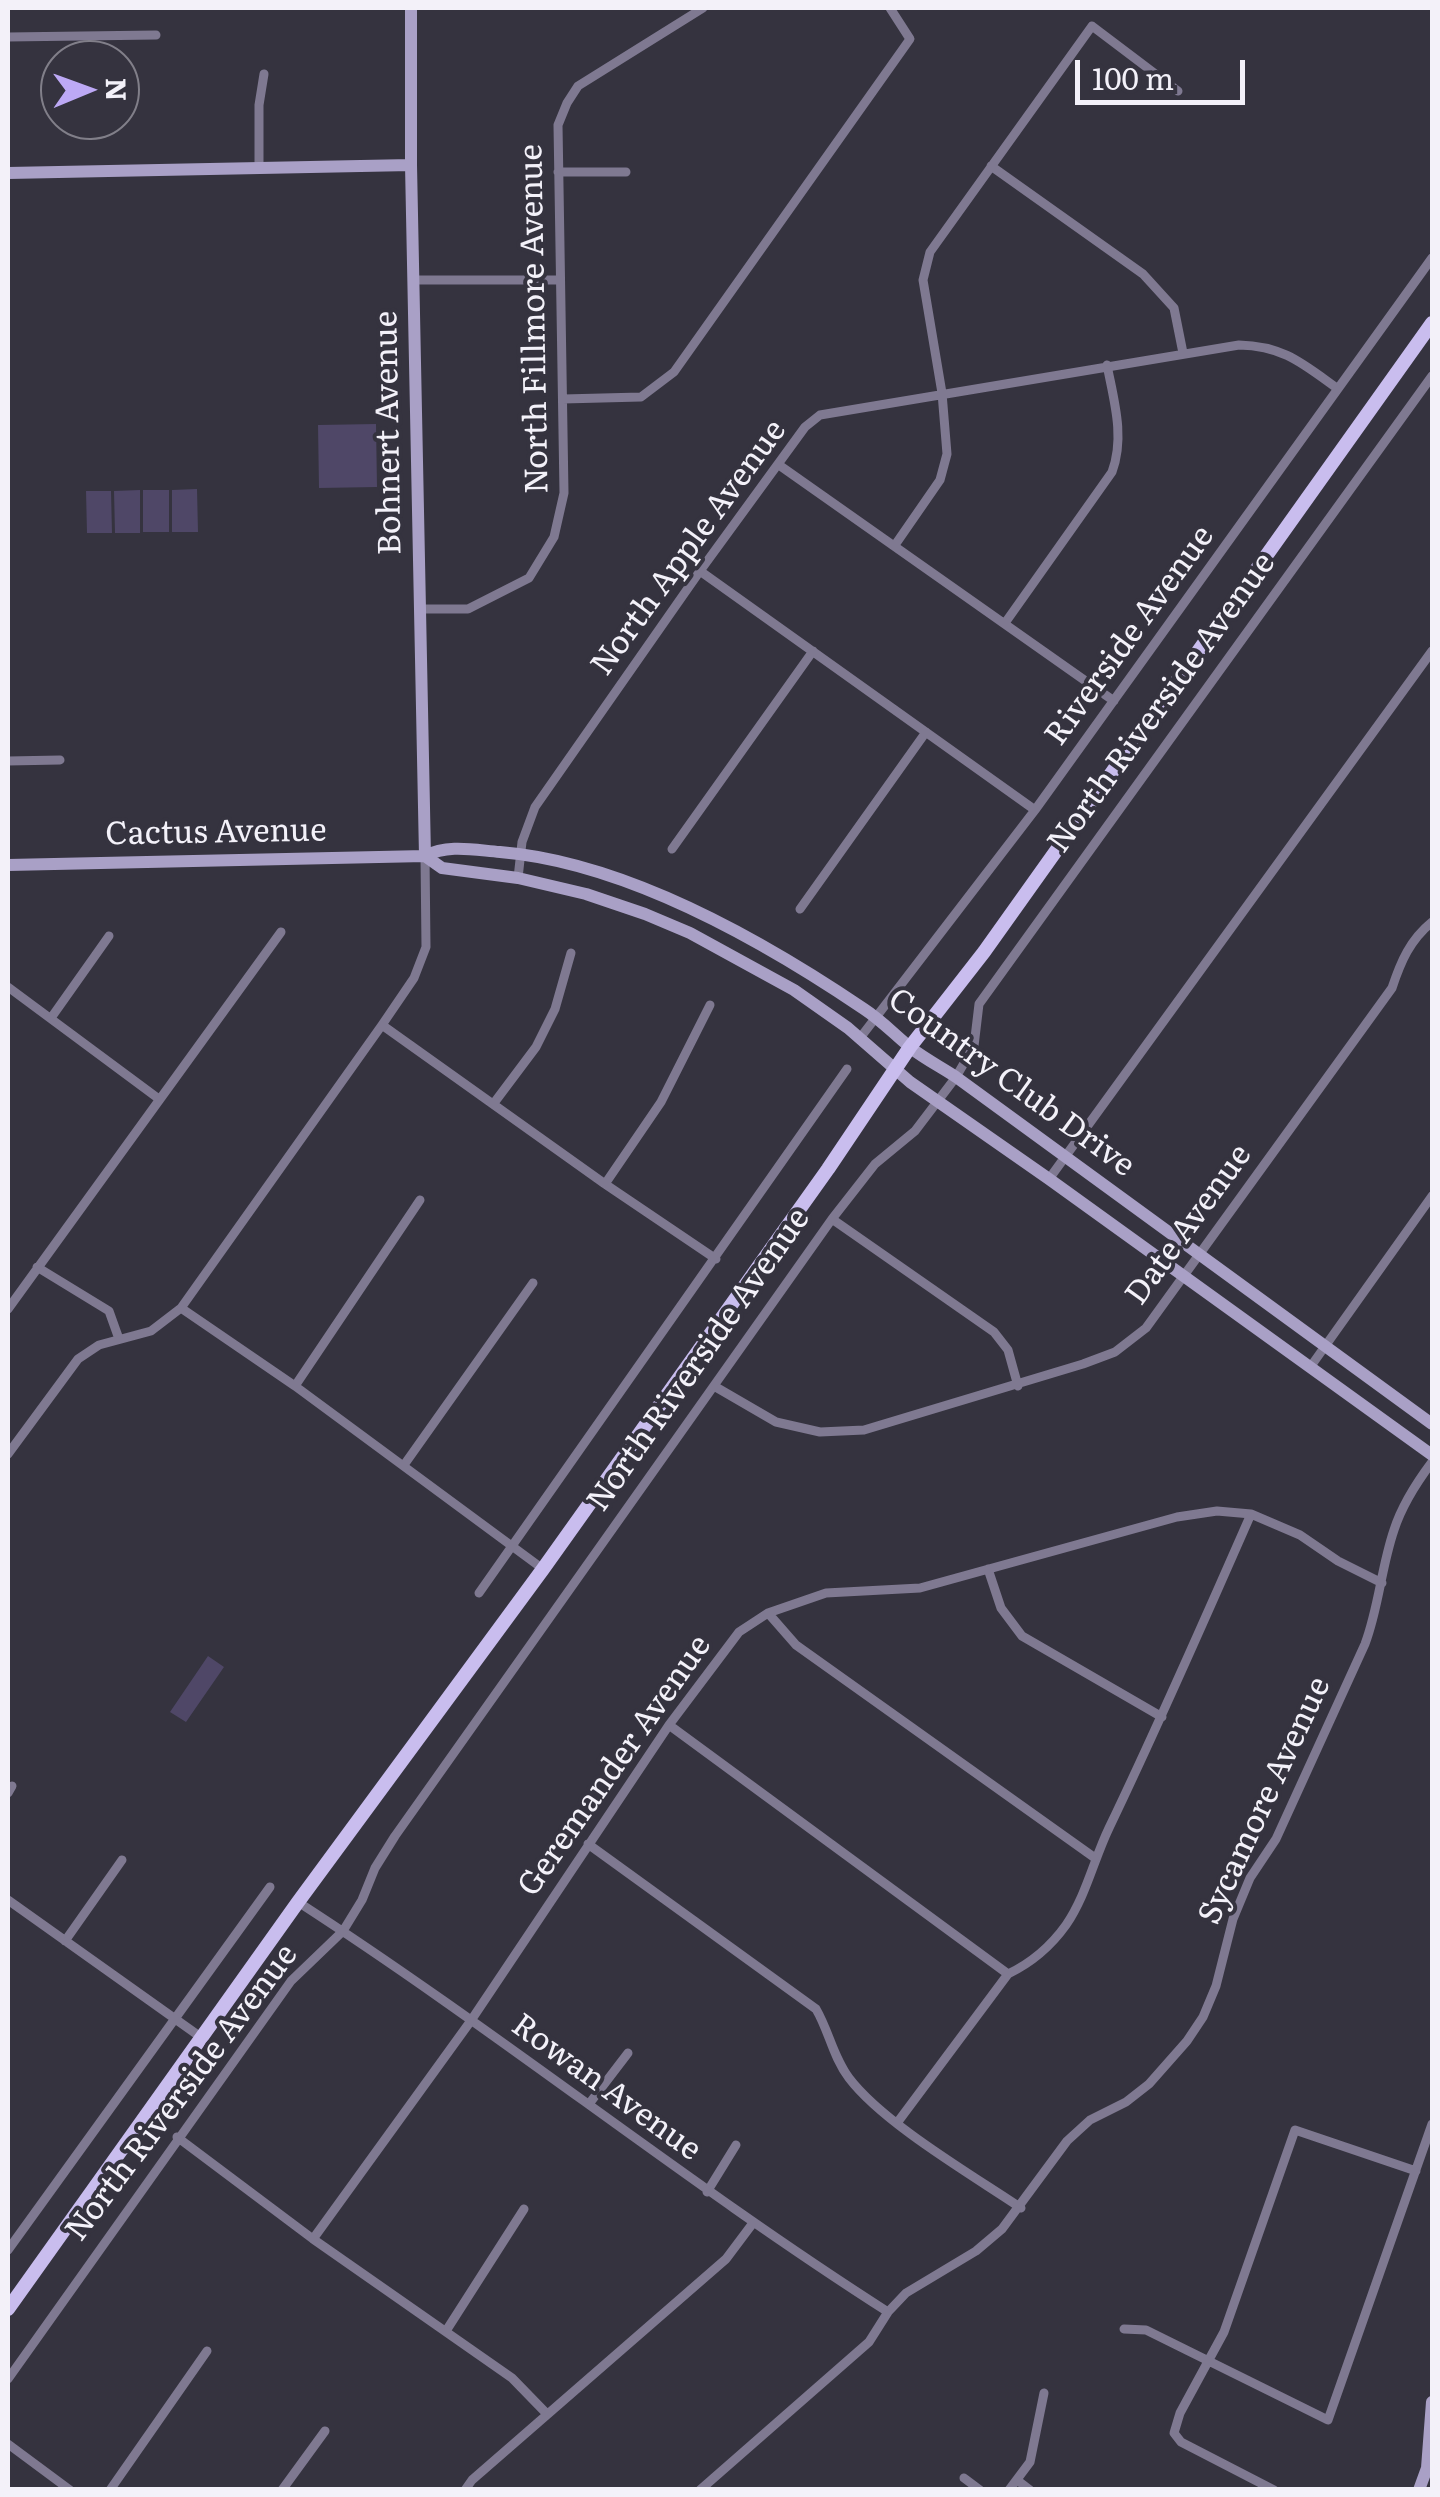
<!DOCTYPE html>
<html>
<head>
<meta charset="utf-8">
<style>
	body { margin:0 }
	#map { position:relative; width:1440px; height:2497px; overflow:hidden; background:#35333f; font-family:Literata,serif }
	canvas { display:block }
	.frame { position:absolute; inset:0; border:10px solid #f3f1f9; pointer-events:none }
	.north { position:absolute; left:40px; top:40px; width:100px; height:100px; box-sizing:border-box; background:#35333f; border:2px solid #817f89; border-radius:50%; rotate:89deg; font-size:28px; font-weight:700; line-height:40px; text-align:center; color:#f3f1f9 }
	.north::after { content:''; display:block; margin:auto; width:35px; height:45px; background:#bda9f5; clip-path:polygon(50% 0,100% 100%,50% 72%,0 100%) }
	.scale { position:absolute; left:1075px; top:60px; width:170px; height:45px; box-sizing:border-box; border:5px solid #f3f1f9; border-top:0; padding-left:12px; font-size:30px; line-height:35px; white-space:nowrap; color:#f3f1f9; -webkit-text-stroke:8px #35333f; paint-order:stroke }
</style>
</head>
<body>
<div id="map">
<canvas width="1440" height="2497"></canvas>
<div class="frame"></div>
<div class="north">N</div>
<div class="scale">100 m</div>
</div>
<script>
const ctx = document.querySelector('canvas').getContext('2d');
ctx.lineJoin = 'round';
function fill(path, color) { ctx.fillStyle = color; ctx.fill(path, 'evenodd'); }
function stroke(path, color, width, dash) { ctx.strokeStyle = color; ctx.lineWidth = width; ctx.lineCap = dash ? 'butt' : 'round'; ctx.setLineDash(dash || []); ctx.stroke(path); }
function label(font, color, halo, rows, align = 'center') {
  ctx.font = font + ' Literata,serif'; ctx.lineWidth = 8; ctx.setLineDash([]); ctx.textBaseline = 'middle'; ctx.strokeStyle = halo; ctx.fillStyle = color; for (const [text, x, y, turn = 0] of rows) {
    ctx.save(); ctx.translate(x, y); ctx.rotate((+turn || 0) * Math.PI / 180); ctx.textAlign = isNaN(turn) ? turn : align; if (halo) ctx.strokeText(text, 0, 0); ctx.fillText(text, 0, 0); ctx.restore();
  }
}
fill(new Path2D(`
	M 376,424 L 377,487 L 319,488 L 318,425 Z
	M 197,489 L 198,532 L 172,532 L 172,490 Z
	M 140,490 L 140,533 L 115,533 L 114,491 Z
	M 143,490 L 169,490 L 169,532 L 143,532 Z
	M 86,491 L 111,491 L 112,533 L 87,533 Z
	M 208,1656 L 224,1667 L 186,1722 L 170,1712 Z`), '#4f4767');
stroke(new Path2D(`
	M 8,37 L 156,35
	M 991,166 L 1143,274 L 1174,308 L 1183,353
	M 259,168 L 259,105 L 264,74
	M 558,172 L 626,172
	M 413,280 L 560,280
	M 563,399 L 641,397 L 674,372 L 910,39 L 890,8
	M 779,465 L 1114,701
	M 895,545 L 940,480 L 947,454 L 942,393 L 923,280 L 930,252 L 1092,26 L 1178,91
	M 700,571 L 1035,810
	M 419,609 L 468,609 L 529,578 L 554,537 L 564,493 L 558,125 L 567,103 L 578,86 L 703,8
	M 1005,623 L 1112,472 C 1125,437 1114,401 1107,365
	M 8,761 L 60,760
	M 672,849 L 813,651
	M 518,878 L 522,842 L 535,807 L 700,571 L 805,427 L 820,415 L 1239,345 C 1284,346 1303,364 1338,389
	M 800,909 L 926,732
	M 8,987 L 159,1099
	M 51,1018 L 109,936
	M 382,1025 L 605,1184 L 716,1259
	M 860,1038 L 1035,810 L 1432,258
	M 494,1103 L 536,1047 L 555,1009 L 571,953
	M 1049,1179 L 1432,651
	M 605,1184 L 661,1102 L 710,1005
	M 832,1219 L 994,1332 L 1008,1350 L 1018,1386
	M 37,1267 L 109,1311 L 119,1339
	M 181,1308 L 295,1386 L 543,1569
	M 8,1309 L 281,932
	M 1311,1366 L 1432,1196
	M 295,1386 L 420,1200
	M 714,1386 L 776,1422 L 820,1432 L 864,1430 L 1083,1364 L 1115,1352 L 1146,1328 L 1392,988 C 1401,961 1410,940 1432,922
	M 8,1454 L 78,1359 L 99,1345 L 151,1331 L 181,1308 L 382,1025 L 414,978 L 426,947 L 425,856
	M 404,1465 L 533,1283
	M 988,1569 L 1001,1608 L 1022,1636 L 1162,1717
	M 479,1593 L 847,1069
	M 768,1613 L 796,1645 L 1095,1858
	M 669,1725 L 1008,1974
	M 8,1793 L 12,1786
	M 588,1844 L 816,2009 C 829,2031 833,2057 849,2078 C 883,2123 972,2175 1021,2208
	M 8,1900 L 202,2038
	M 298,1902 C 499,2032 686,2183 888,2312
	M 65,1941 L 122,1860
	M 589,2104 L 628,2053
	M 897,2123 L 1008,1974 C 1031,1963 1051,1946 1066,1925 C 1086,1896 1094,1859 1109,1828 C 1159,1724 1205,1619 1251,1514
	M 177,2137 L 313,2239 L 512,2378 L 547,2414
	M 707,2192 L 736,2145
	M 313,2239 L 470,2022 L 669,1725 L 739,1632 L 768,1613 L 826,1593 L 920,1588 L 1177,1517 L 1217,1511 L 1251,1514 L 1300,1535 L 1338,1561 L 1382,1583
	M 8,2250 L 270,1887
	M 1124,2329 L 1146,2330 L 1328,2420 L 1432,2124
	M 446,2331 L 524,2209
	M 8,2379 L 291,1981 L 343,1931 L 362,1900 L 375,1868 L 395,1836 L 832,1219 L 875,1164 L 915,1131 L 956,1077 L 974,1046 L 979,1004 L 1432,376
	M 8,2444 L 70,2490
	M 964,2478 L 980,2490
	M 1017,2480 L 1030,2490
	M 110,2490 L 207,2351
	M 282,2490 L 325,2431
	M 465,2490 L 472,2480 L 726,2259 L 753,2223
	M 700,2490 L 869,2342 L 888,2312 L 906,2293 L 976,2251 L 1002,2229 L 1067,2141 L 1090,2120 L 1126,2102 L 1149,2084 L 1187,2041 L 1203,2017 L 1216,1986 L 1233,1919 L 1250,1878 L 1276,1839 L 1365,1644 C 1379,1607 1381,1568 1394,1530 C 1402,1505 1417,1482 1432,1462
	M 1009,2490 L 1030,2462 L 1044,2393
	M 1274,2490 L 1181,2442 L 1174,2433 L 1180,2413 L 1224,2332 L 1295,2130 L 1416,2171`), '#7f7991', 9);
stroke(new Path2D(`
	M 411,8 L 411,165 L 425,856
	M 8,173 L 411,165
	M 425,856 L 442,868 L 518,878 L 586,894 L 645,914 L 690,933 L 794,990 L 848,1028 L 910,1082 L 1049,1179 L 1432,1455
	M 8,865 L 425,856 C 448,844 474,850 500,852 C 624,862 762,940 864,1009 C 881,1020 895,1035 911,1048 C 925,1059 941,1067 956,1077 L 1432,1424
	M 1419,2490 L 1427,2468 L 1432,2402`), '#a9a0c6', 12);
stroke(new Path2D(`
	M 8,2309 L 298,1902 L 543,1569 L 828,1169 L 910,1047 L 984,952 L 1432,323`), '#c9bdee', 14);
label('32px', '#f3f1f9', '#35333f', [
	["North Fillmore Avenue",535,319,-91],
	["Bohnert Avenue",389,433,-91],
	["North Apple Avenue",689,548,-54],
	["Riverside Avenue",1130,636,-54],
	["North Riverside Avenue",1162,703,-54],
	["Cactus Avenue",216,833,-1],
	["Country Club Drive",1011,1083,36],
	["Date Avenue",1189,1225,-54],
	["North Riverside Avenue",699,1360,-55],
	["Geremander Avenue",615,1766,-55],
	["Sycamore Avenue",1265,1801,-65],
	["Rowan Avenue",606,2088,36],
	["North Riverside Avenue",182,2093,-53]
]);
</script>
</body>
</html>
